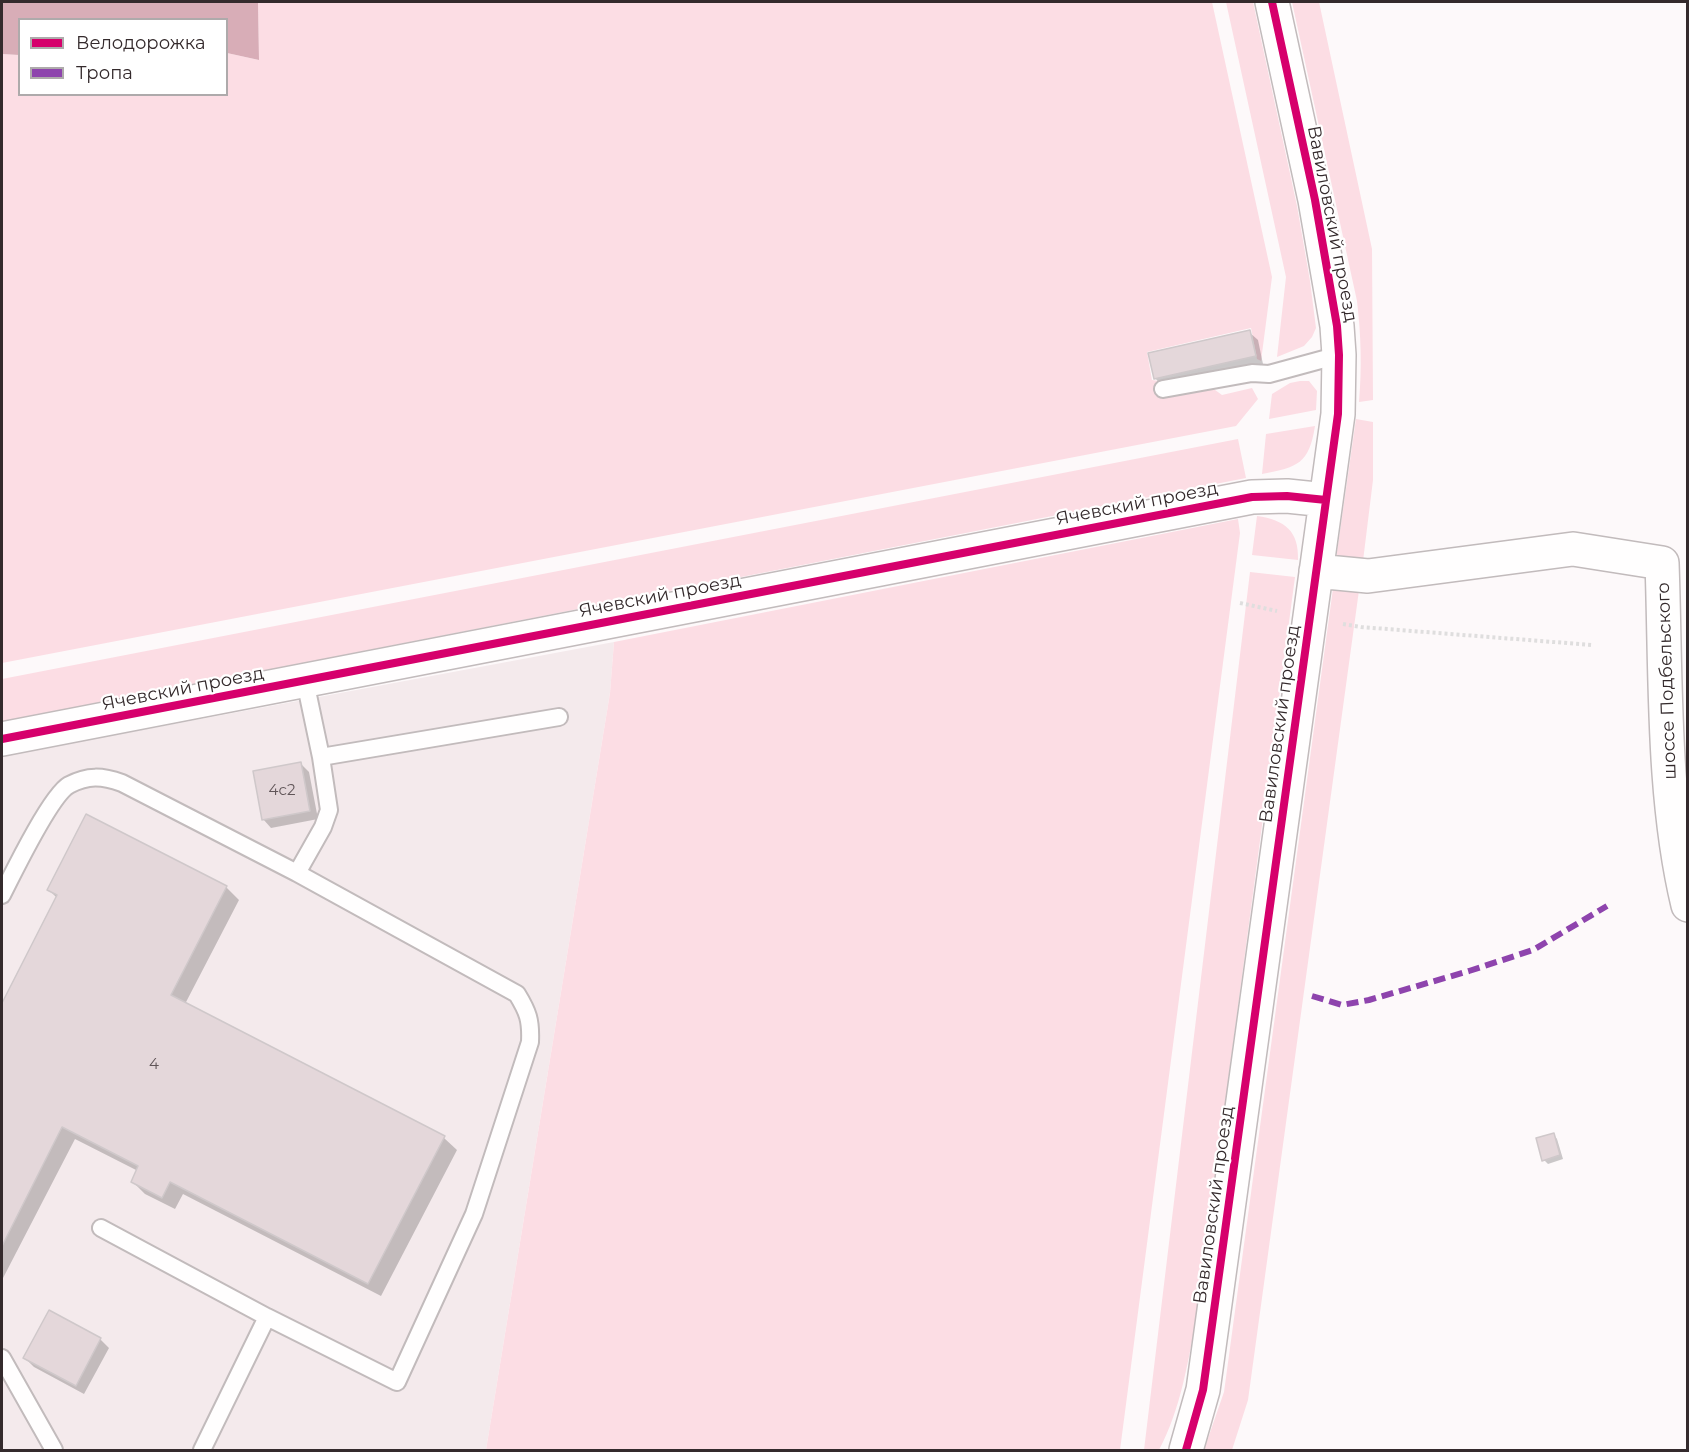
<!DOCTYPE html>
<html>
<head>
<meta charset="utf-8">
<style>
	body { margin:0 }
	#map { position:relative; width:1689px; height:1452px; overflow:hidden; background:#fdf9fa; font-family:Montserrat,sans-serif }
	canvas { display:block }
	.frame { position:absolute; inset:0; border:3px solid #342a2c; pointer-events:none }
	.legend { position:absolute; left:18px; top:18px; width:210px; height:78px; box-sizing:border-box; background:#fff; border:2px solid #aeaaab; margin:0; padding:8px 10px; list-style:none; font-size:18px; color:#342a2c }
	.legend li { display:flex; align-items:center; gap:12px; height:30px }
	.legend b { width:30px; border:2px solid #aeaaab }
</style>
</head>
<body>
<div id="map">
<canvas width="1689" height="1452"></canvas>
<div class="frame"></div>
<ul class="legend">
<li><b style="height:8px;background:#d6006c"></b>Велодорожка</li>
<li><b style="height:8px;background:#8e44ad"></b>Тропа</li>
</ul>
</div>
<script>
const ctx = document.querySelector('canvas').getContext('2d');
ctx.lineJoin = 'round';
function fill(path, color) { ctx.fillStyle = color; ctx.fill(path, 'evenodd'); }
function stroke(path, color, width, dash) { ctx.strokeStyle = color; ctx.lineWidth = width; ctx.lineCap = dash ? 'butt' : 'round'; ctx.setLineDash(dash || []); ctx.stroke(path); }
function label(font, color, halo, rows, align = 'center') {
  ctx.font = font + ' Montserrat,sans-serif'; ctx.lineWidth = 4.5; ctx.setLineDash([]); ctx.textBaseline = 'middle'; ctx.strokeStyle = halo; ctx.fillStyle = color; for (const [text, x, y, turn = 0] of rows) {
    ctx.save(); ctx.translate(x, y); ctx.rotate((+turn || 0) * Math.PI / 180); ctx.textAlign = isNaN(turn) ? turn : align; if (halo) ctx.strokeText(text, 0, 0); ctx.fillText(text, 0, 0); ctx.restore();
  }
}
fill(new Path2D(`
	M 614,642 L 610,693 L 486,1450 L 2,1450 L 2,756 Z`), '#f4eaec');
fill(new Path2D(`
	M 258,2 L 1212,2 L 1272,277 L 1261,361 L 1257,359 L 1251,328 L 1147,352 L 1152,380 L 1159,381 L 1163,396 L 1211,387 L 1222,395 L 1252,388 L 1258,399 L 1236,426 L 2,663 L 2,54 L 19,55 L 20,94 L 226,94 L 227,53 L 259,60 Z
	M 1226,2 L 1253,2 L 1297,206 L 1310,281 L 1316,328 L 1312,337 L 1304,346 L 1277,357 L 1286,277 Z
	M 1292,2 L 1319,2 L 1372,249 L 1373,400 L 1359,402 C 1362,367 1361,335 1357,301 Z
	M 1300,381 L 1309,381 L 1317,391 L 1316,410 L 1269,419 L 1272,394 L 1290,383 Z
	M 1356,419 L 1373,422 L 1373,480 L 1362,569 L 1335,566 Z
	M 1315,426 C 1309,464 1298,467 1262,474 L 1266,434 Z
	M 1238,439 L 1246,478 L 2,722 L 2,679 Z
	M 1257,516 C 1285,520 1299,531 1298,560 L 1252,555 Z
	M 1238,519 L 1240,533 L 1120,1450 L 486,1450 L 610,693 L 614,642 Z
	M 1250,572 L 1295,577 L 1197,1315 C 1188,1361 1181,1409 1159,1450 L 1144,1450 Z
	M 1334,581 L 1360,583 L 1248,1400 L 1232,1450 L 1204,1450 L 1224,1392 Z`), '#fcdde4');
fill(new Path2D(`
	M 2,2 L 258,2 L 259,60 L 227,53 L 226,20 L 20,20 L 19,55 L 2,54 Z`), '#d8adb7');
fill(new Path2D(`
	M 1249,332 L 1258,340 L 1263,364 L 1163,387 L 1155,378 Z
	M 301,764 L 309,772 L 318,819 L 271,828 L 263,819 Z
	M 87,816 L 226,887 L 239,900 L 185,1004 L 444,1138 L 457,1150 L 381,1296 L 183,1194 L 175,1209 L 145,1194 L 132,1181 L 138,1171 L 75,1139 L 2,1280 L 2,1006 L 57,898 L 49,890 Z
	M 1554,1135 L 1557,1139 L 1563,1159 L 1548,1164 L 1544,1160 Z
	M 50,1312 L 100,1339 L 109,1348 L 84,1394 L 34,1367 L 25,1358 Z`), '#0003');
const building = new Path2D(`
	M 1250,330 L 1256,356 L 1154,379 L 1148,353 Z
	M 301,762 L 310,811 L 262,820 L 253,771 Z
	M 86,814 L 227,886 L 171,995 L 445,1136 L 368,1284 L 170,1182 L 162,1198 L 131,1182 L 138,1166 L 62,1127 L 2,1246 L 2,1003 L 57,895 L 47,890 Z
	M 1554,1133 L 1560,1155 L 1542,1161 L 1536,1138 Z
	M 49,1310 L 101,1338 L 76,1386 L 23,1358 Z`);
fill(building, '#e4d7da');
stroke(building, '#cfc8ca', 1.5);
const lane = new Path2D(`
	M 1163,389 L 1252,373 L 1269,374 L 1339,355
	M 305,681 L 321,757 L 559,717
	M 297,873 L 323,827 L 329,810 L 321,757
	M 2,895 C 13,873 51,795 69,785 C 88,775 102,776 122,783 L 297,873 L 517,994 C 528,1012 531,1020 530,1042 L 474,1214 L 397,1382 L 267,1317 L 101,1228
	M 2,1358 L 54,1450
	M 202,1450 L 267,1317`);
const street = new Path2D(`
	M 1316,571 L 1368,576 L 1573,549 L 1662,563 C 1666,674 1662,797 1688,905
	M 2,739 L 1252,497 L 1287,496 L 1326,500
	M 1186,1450 L 1203,1390 L 1338,414 L 1339,355 L 1337,326 L 1315,200 L 1272,2`);
stroke(lane, '#c2bbbc', 20);
stroke(street, '#c2bbbc', 36);
stroke(new Path2D(`
	M 1240,603 L 1277,611
	M 1343,624 L 1361,627 L 1592,645`), '#dfdede', 4, [3, 3]);
stroke(lane, '#fffefe', 16);
stroke(street, '#fffefe', 33);
stroke(new Path2D(`
	M 1312,996 L 1342,1005 L 1369,1000 L 1469,971 L 1533,950 L 1607,906`), '#8e44ad', 6, [12, 6]);
stroke(new Path2D(`
	M 2,739 L 1252,497 L 1287,496 L 1326,500
	M 1186,1450 L 1203,1390 L 1338,414 L 1339,355 L 1337,326 L 1315,200 L 1272,2`), '#d6006c', 8);
label('15px', '#605558', null, [
	["4с2",282,791],
	["4",154,1065]
]);
label('18px', '#342a2c', '#fff', [
	["Вавиловский проезд",1332,224,79],
	["Ячевский проезд",1137,504,-11],
	["Ячевский проезд",660,596,-11],
	["шоссе Подбельского",1667,681,-92],
	["Ячевский проезд",183,689,-11],
	["Вавиловский проезд",1280,724,-82],
	["Вавиловский проезд",1214,1205,-82]
]);
</script>
</body>
</html>
